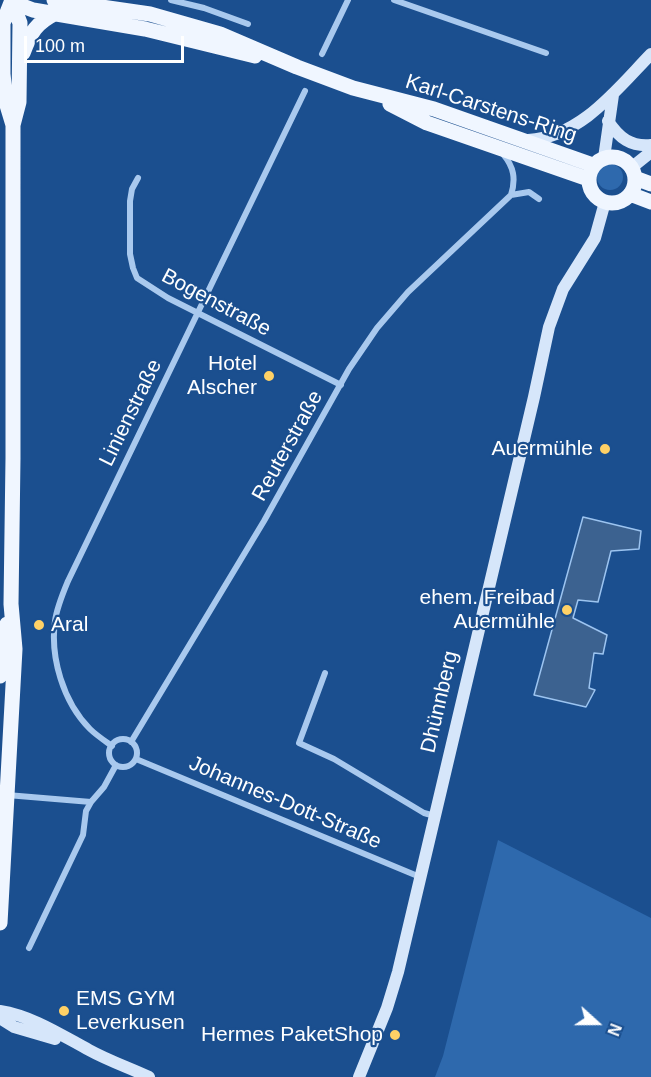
<!DOCTYPE html>
<html>
<head>
<meta charset="utf-8">
<style>
	body { margin:0 }
	#map { position:relative; width:651px; height:1077px; overflow:hidden; background:#1b4f8f; font-family:Arial,sans-serif }
	canvas { display:block }
	.north { position:absolute; left:567px; top:993px; width:60px; height:60px; -webkit-text-stroke:4px #1b4f8f; paint-order:stroke; rotate:111deg; font-size:16px; font-weight:700; line-height:24px; text-align:center; color:#fff }
	.north::after { content:''; display:block; margin:auto; width:21px; height:27px; background:#fff; clip-path:polygon(50% 0,100% 100%,50% 72%,0 100%) }
	.scale { position:absolute; left:24px; top:36px; width:160px; height:27px; box-sizing:border-box; border:3px solid #fff; border-top:0; padding-left:8px; font-size:18px; line-height:21px; white-space:nowrap; color:#fff; -webkit-text-stroke:4px #1b4f8f; paint-order:stroke }
</style>
</head>
<body>
<div id="map">
<canvas width="651" height="1077"></canvas>
<div class="north">N</div>
<div class="scale">100 m</div>
</div>
<script>
const ctx = document.querySelector('canvas').getContext('2d');
ctx.lineJoin = 'round';
function fill(path, color) { ctx.fillStyle = color; ctx.fill(path, 'evenodd'); }
function stroke(path, color, width, dash) { ctx.strokeStyle = color; ctx.lineWidth = width; ctx.lineCap = dash ? 'butt' : 'round'; ctx.setLineDash(dash || []); ctx.stroke(path); }
function label(font, color, halo, rows, align = 'center') {
  ctx.font = font + ' Arial,sans-serif'; ctx.lineWidth = 4.5; ctx.setLineDash([]); ctx.textBaseline = 'middle'; ctx.strokeStyle = halo; ctx.fillStyle = color; for (const [text, x, y, turn = 0] of rows) {
    ctx.save(); ctx.translate(x, y); ctx.rotate((+turn || 0) * Math.PI / 180); ctx.textAlign = isNaN(turn) ? turn : align; if (halo) ctx.strokeText(text, 0, 0); ctx.fillText(text, 0, 0); ctx.restore();
  }
}
fill(new Path2D(`
	M597 177a13 13 0 1 1 26 0a13 13 0 1 1-26 0Z
	M 498,840 L 651,918 L 651,1077 L 435,1077 L 443,1056 Z`), '#2e69ad');
const water = new Path2D(`
	M 583,517 L 641,531 L 639,549 L 611,551 L 598,602 L 578,600 L 573,618 L 607,635 L 603,654 L 594,653 L 589,688 L 595,690 L 586,707 L 534,695 Z`);
fill(water, '#3c6290');
stroke(water, '#9cc4f0', 1.5);
stroke(new Path2D(`
	M 171,0 L 204,8 L 248,24
	M 394,0 L 546,53
	M 322,54 L 348,0
	M 138,178 L 132,189 L 130,201 L 130,254 L 133,268 L 137,278 L 168,298 L 341,385
	M 511,195 L 529,192 L 539,199
	M 325,673 L 299,743 L 334,759 L 424,813 L 435,816
	M109 753a14 14 0 1 1 28 0a14 14 0 1 1-28 0Z
	M 131,742 L 264,521 L 349,369 L 377,328 L 408,292 L 511,195 C 516,179 514,167 503,154
	M 112,746 C 105,741 96,735 90,729 C 63,702 50,657 55,621 C 57,607 63,593 68,581 L 305,91
	M 136,759 L 420,877
	M 7,795 L 91,802
	M 29,948 L 83,835 L 86,811 L 91,802 L 104,787 L 116,765`), '#a9c9ee', 6);
stroke(new Path2D(`
	M 608,121 C 619,138 631,147 651,145
	M 528,140 C 581,137 617,89 651,54
	M 604,158 L 613,95
	M 631,168 L 651,152
	M 0,1011 C 32,1016 61,1035 89,1050 C 109,1061 130,1068 149,1077
	M 0,1018 L 14,1027 L 55,1039
	M 359,1077 L 387,1008 L 398,972 L 534,397 L 549,327 L 563,289 L 595,238 L 605,202`), '#d6e6fa', 12);
stroke(new Path2D(`
	M 12,0 L 3,23 L 3,74 L 6,102 L 13,125
	M 54,0 L 150,14 L 220,34 L 297,67 L 353,88 L 434,109 L 593,165
	M 12,2 L 33,10 L 145,29 L 255,56
	M 23,53 C 31,32 36,23 56,13
	M 390,104 L 427,123 L 588,179
	M589 180a23 23 0 1 1 46 0a23 23 0 1 1-46 0Z
	M 635,178 L 651,184
	M 630,194 L 651,202
	M 0,676 L 7,624
	M 0,923 L 15,649 L 11,604 L 13,458 L 13,125 L 19,102 L 20,23 L 12,2`), '#f0f6ff', 15);
for (const [x, y, r, color] of [
	[269,376,6,"#ffd166"],
	[605,449,6,"#ffd166"],
	[567,610,6,"#ffd166"],
	[39,625,6,"#ffd166"],
	[64,1011,6,"#ffd166"],
	[395,1035,6,"#ffd166"]
]) { const dot = new Path2D(); dot.arc(x, y, r, 0, 2 * Math.PI); ctx.fillStyle = color; ctx.fill(dot); stroke(dot, '#1b4f8f', 2); }
label('21px', '#fff', '#1b4f8f', [
	["Karl-Carstens-Ring",491,109,18],
	["Bogenstraße",216,303,28],
	["Linienstraße",131,413,-64],
	["Reuterstraße",288,446,-61],
	["Dhünnberg",440,702,-77],
	["Johannes-Dott-Straße",285,803,23]
]);
label('21px', '#fff', '#1b4f8f', [
	["Hotel",257,364],
	["Alscher",257,388],
	["Auermühle",593,449],
	["ehem. Freibad",555,598],
	["Auermühle",555,622],
	["Aral",51,625,"left"],
	["EMS GYM",76,999,"left"],
	["Leverkusen",76,1023,"left"],
	["Hermes PaketShop",383,1035]
], 'right');
</script>
</body>
</html>
